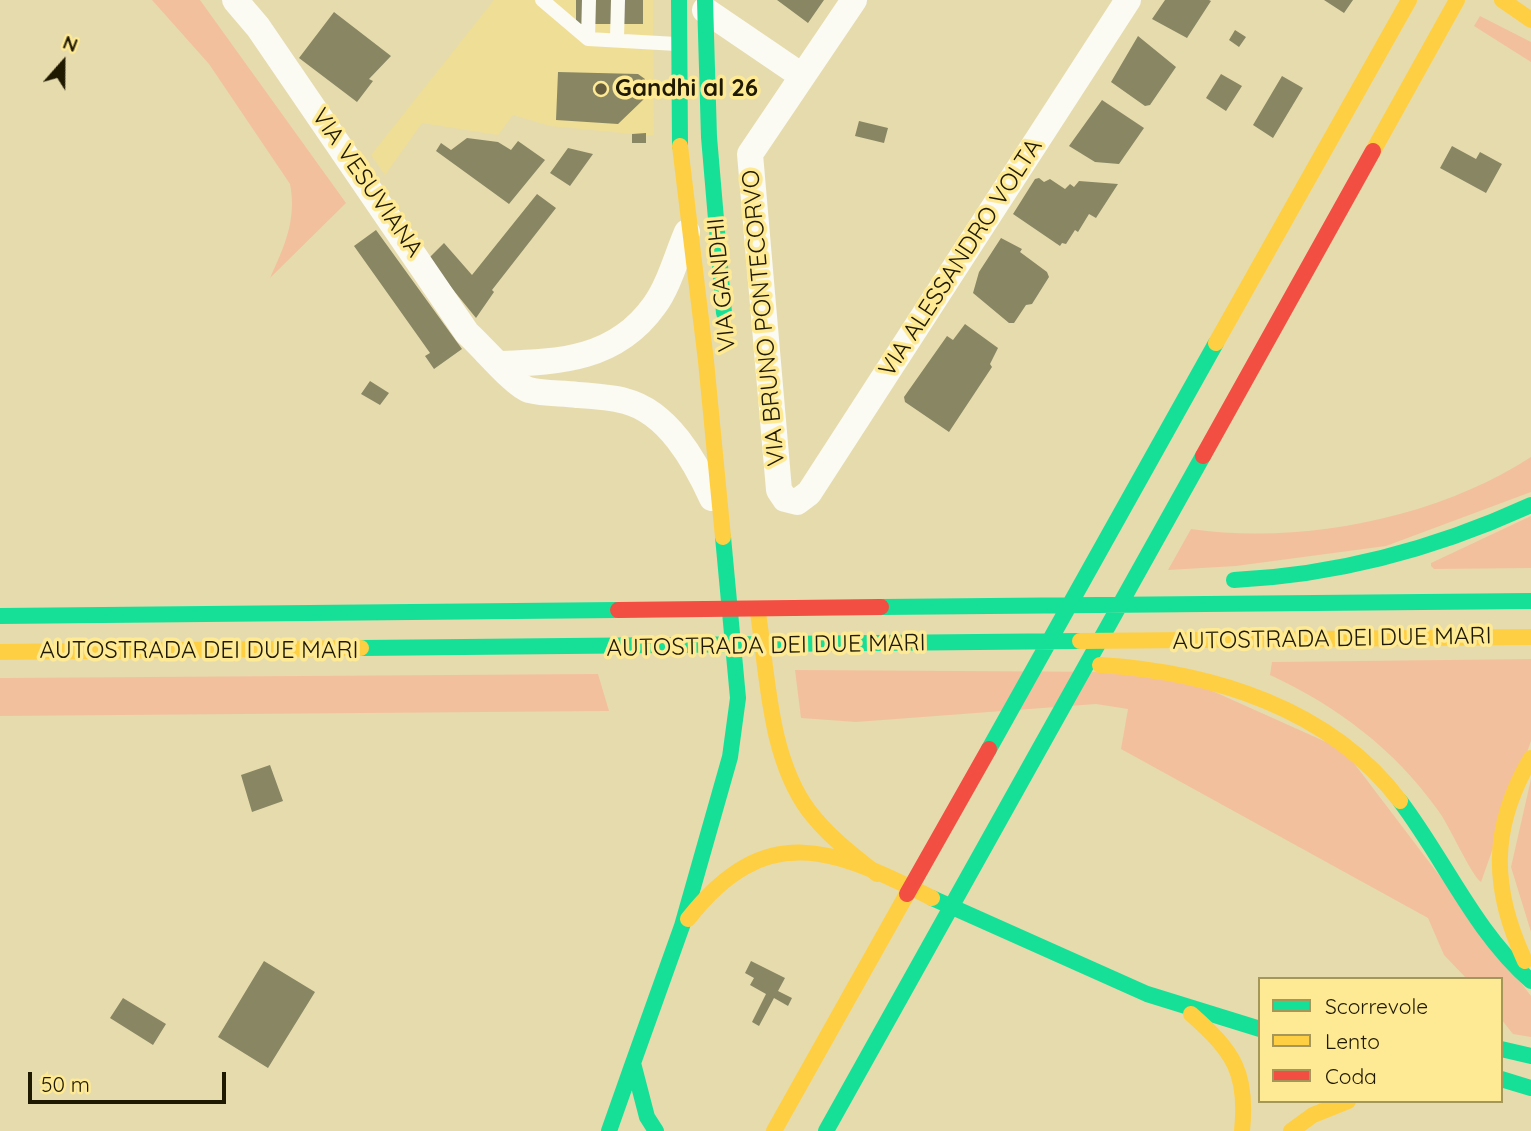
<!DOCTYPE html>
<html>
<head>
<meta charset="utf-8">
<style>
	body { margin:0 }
	#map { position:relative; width:1531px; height:1131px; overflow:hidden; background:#e6dbad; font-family:Quicksand,sans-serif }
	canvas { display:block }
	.legend { position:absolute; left:1258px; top:977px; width:245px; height:126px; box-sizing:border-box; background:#feea95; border:2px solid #a5965a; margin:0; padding:9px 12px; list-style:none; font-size:21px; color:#1f1901 }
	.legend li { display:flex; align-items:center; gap:14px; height:35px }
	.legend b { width:35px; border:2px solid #a5965a }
	.north { position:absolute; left:28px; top:28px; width:70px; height:70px; -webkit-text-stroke:5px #feea95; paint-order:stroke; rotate:21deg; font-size:19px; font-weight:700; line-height:28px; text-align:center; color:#1f1901 }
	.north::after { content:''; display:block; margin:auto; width:24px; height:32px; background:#1f1901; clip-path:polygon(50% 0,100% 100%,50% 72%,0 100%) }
	.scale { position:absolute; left:28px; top:1072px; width:198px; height:32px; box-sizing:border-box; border:4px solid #1f1901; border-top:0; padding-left:9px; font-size:21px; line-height:24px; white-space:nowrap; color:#1f1901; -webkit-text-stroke:5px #feea95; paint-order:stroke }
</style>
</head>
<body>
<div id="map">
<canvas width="1531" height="1131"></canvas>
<ul class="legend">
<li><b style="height:9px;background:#16e098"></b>Scorrevole</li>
<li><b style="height:9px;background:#ffcf43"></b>Lento</li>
<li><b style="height:9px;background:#f24e42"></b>Coda</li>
</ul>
<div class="north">N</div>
<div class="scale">50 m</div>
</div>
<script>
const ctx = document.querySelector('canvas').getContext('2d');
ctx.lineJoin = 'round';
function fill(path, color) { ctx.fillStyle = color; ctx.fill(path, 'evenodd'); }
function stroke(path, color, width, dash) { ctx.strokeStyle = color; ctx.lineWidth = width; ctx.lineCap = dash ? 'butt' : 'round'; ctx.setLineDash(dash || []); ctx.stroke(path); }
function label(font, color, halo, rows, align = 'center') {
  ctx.font = font + ' Quicksand,sans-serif'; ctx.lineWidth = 7; ctx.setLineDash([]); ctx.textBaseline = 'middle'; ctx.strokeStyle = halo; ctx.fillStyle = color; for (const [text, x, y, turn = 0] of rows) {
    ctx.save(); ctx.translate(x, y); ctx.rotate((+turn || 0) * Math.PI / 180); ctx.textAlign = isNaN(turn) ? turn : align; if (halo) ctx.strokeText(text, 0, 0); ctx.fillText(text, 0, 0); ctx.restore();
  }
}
fill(new Path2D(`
	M 494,0 L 653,0 L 654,136 L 550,126 L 513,115 L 498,135 L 422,123 L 385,175 L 371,155 Z`), '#efde95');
fill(new Path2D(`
	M 152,0 L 200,0 L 346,203 L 270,278 C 284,247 297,220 290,184 L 209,64 Z
	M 1480,16 L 1531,42 L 1531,62 L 1474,26 Z
	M 1531,457 L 1531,492 L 1386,546 L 1236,566 L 1168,570 L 1191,529 C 1302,545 1437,518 1531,457 Z
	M 1531,516 L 1531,568 L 1434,569 L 1431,566 L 1431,563 Z
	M 1531,659 L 1531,741 L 1481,882 C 1470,874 1449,824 1437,809 C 1394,749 1337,706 1270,675 L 1272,662 Z
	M 795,670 L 1125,672 L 1188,680 L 1344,750 L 1531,996 L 1531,1037 L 1513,1034 L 1501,1019 L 1501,979 L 1467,979 L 1444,955 L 1428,918 L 1121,749 L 1128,709 L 1096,704 L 856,722 L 801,718 Z
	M 598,674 L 609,711 L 0,716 L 0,678 Z
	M 1531,779 L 1531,932 L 1511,867 Z`), '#f3c09e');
fill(new Path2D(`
	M 576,0 L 643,0 L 643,24 L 576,24 Z
	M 777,0 L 824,0 L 808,23 Z
	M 1165,0 L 1209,0 L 1211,1 L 1187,38 L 1152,19 Z
	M 1324,0 L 1353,0 L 1344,13 Z
	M 334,12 L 391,56 L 369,79 L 373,81 L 357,102 L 299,58 Z
	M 1235,30 L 1246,37 L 1239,47 L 1229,40 Z
	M 1138,36 L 1176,67 L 1150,105 L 1145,106 L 1111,82 Z
	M 558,72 L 638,74 L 645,79 L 644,99 L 618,124 L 556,120 Z
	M 1221,74 L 1242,86 L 1226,111 L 1206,98 Z
	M 1282,76 L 1303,88 L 1273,138 L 1253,125 Z
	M 1102,100 L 1144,128 L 1119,164 L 1095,162 L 1069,146 Z
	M 859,121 L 888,128 L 884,143 L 855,136 Z
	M 646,133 L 646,143 L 632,143 L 632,134 Z
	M 467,138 L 498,142 L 511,150 L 518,141 L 545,160 L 509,204 L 436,151 L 441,143 L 451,150 Z
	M 1452,146 L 1476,159 L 1480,152 L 1502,164 L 1486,193 L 1440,168 Z
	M 568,148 L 593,154 L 570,186 L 550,173 Z
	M 1039,178 L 1044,182 L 1050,179 L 1065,189 L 1070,184 L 1074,187 L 1079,181 L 1118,184 L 1096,218 L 1089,214 L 1078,232 L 1075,230 L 1066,244 L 1062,243 L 1060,246 L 1013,214 L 1035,179 Z
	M 537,194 L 556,208 L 492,290 L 494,292 L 476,318 L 428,259 L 444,243 L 472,275 Z
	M 376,230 L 462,349 L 434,369 L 425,356 L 430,353 L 354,246 Z
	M 1001,238 L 1022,249 L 1020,252 L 1047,272 L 1049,277 L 1032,304 L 1026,305 L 1014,323 L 1009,323 L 973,293 L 979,272 Z
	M 965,324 L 998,348 L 990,364 L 992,367 L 949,432 L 905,402 L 904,397 L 947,336 L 953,340 Z
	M 370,381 L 389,393 L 380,405 L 361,394 Z
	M 270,765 L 283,801 L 252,812 L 241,775 Z
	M 264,961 L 315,992 L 268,1068 L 218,1037 Z
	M 751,961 L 785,978 L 778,991 L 792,998 L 788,1006 L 774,998 L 759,1026 L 752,1022 L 766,994 L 750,985 L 754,978 L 745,973 Z
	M 123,998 L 166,1024 L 153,1045 L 110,1018 Z`), '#898664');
stroke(new Path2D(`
	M 542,0 L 588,39 L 677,44
	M 588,39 L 589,0
	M 617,39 L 618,0`), '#fbfaf3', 14);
stroke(new Path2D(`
	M 235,0 L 258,27 L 467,333 C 481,345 516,387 529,390 C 544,394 562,393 577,395 C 593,396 610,397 625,401 C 668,412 695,461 712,498
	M 854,0 L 750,154 L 779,490 L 785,499 L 797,502 L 809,493 L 1128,0
	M 705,10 L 802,76
	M 501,364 C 561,362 616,359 654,306 C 669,286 677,255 687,232`), '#fbfaf3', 26);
stroke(new Path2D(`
	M 679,0 L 680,146
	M 705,0 L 709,137 L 724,313
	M 1234,580 C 1339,575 1435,549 1531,505
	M 881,607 L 1531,601
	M 0,616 L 618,610
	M 361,648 L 1080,641
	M 989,749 L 1216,343
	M 1400,801 C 1445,860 1474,931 1531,981
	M 932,898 L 1147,994 L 1260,1029
	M 1501,1049 L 1531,1056
	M 1501,1079 L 1531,1088
	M 609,1131 L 633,1063
	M 656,1131 L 647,1117 L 633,1063 L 682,926 L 730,757 L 738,698 L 723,537
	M 826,1131 L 1203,456`), '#16e098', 16);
stroke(new Path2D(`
	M 1502,0 L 1531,20
	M 680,146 L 706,361 L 723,537
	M 1373,151 L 1457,0
	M 1216,343 L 1409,0
	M 758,613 C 768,677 769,757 809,811 C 828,836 853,855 877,874
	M 1080,641 L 1531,637
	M 0,652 L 361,648
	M 1100,665 C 1211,672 1330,708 1400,801
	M 688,919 C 766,819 834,849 932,898
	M 1525,961 C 1491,888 1490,828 1531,758
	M 1191,1014 C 1234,1052 1248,1073 1242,1131
	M 774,1131 L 907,894
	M 1291,1131 L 1313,1115 L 1348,1101`), '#ffcf43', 16);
stroke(new Path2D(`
	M 1203,456 L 1373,151
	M 618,610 L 881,607
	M 907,894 L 989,749`), '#f24e42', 16);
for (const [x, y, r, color] of [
	[601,89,7,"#655d3d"]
]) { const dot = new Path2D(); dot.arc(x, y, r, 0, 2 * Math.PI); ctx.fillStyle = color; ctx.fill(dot); stroke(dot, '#feea95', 2.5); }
label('bold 24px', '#1f1901', '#feea95', [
	["Gandhi al 26",615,89]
], 'left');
label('24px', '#1f1901', '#feea95', [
	["VIA VESUVIANA",367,183,55],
	["VIA ALESSANDRO VOLTA",961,258,-57],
	["VIA GANDHI",722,285,-95],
	["VIA BRUNO PONTECORVO",764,318,-95],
	["AUTOSTRADA DEI DUE MARI",1332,639,-1],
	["AUTOSTRADA DEI DUE MARI",766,646,-1],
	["AUTOSTRADA DEI DUE MARI",199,651]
]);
</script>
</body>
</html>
